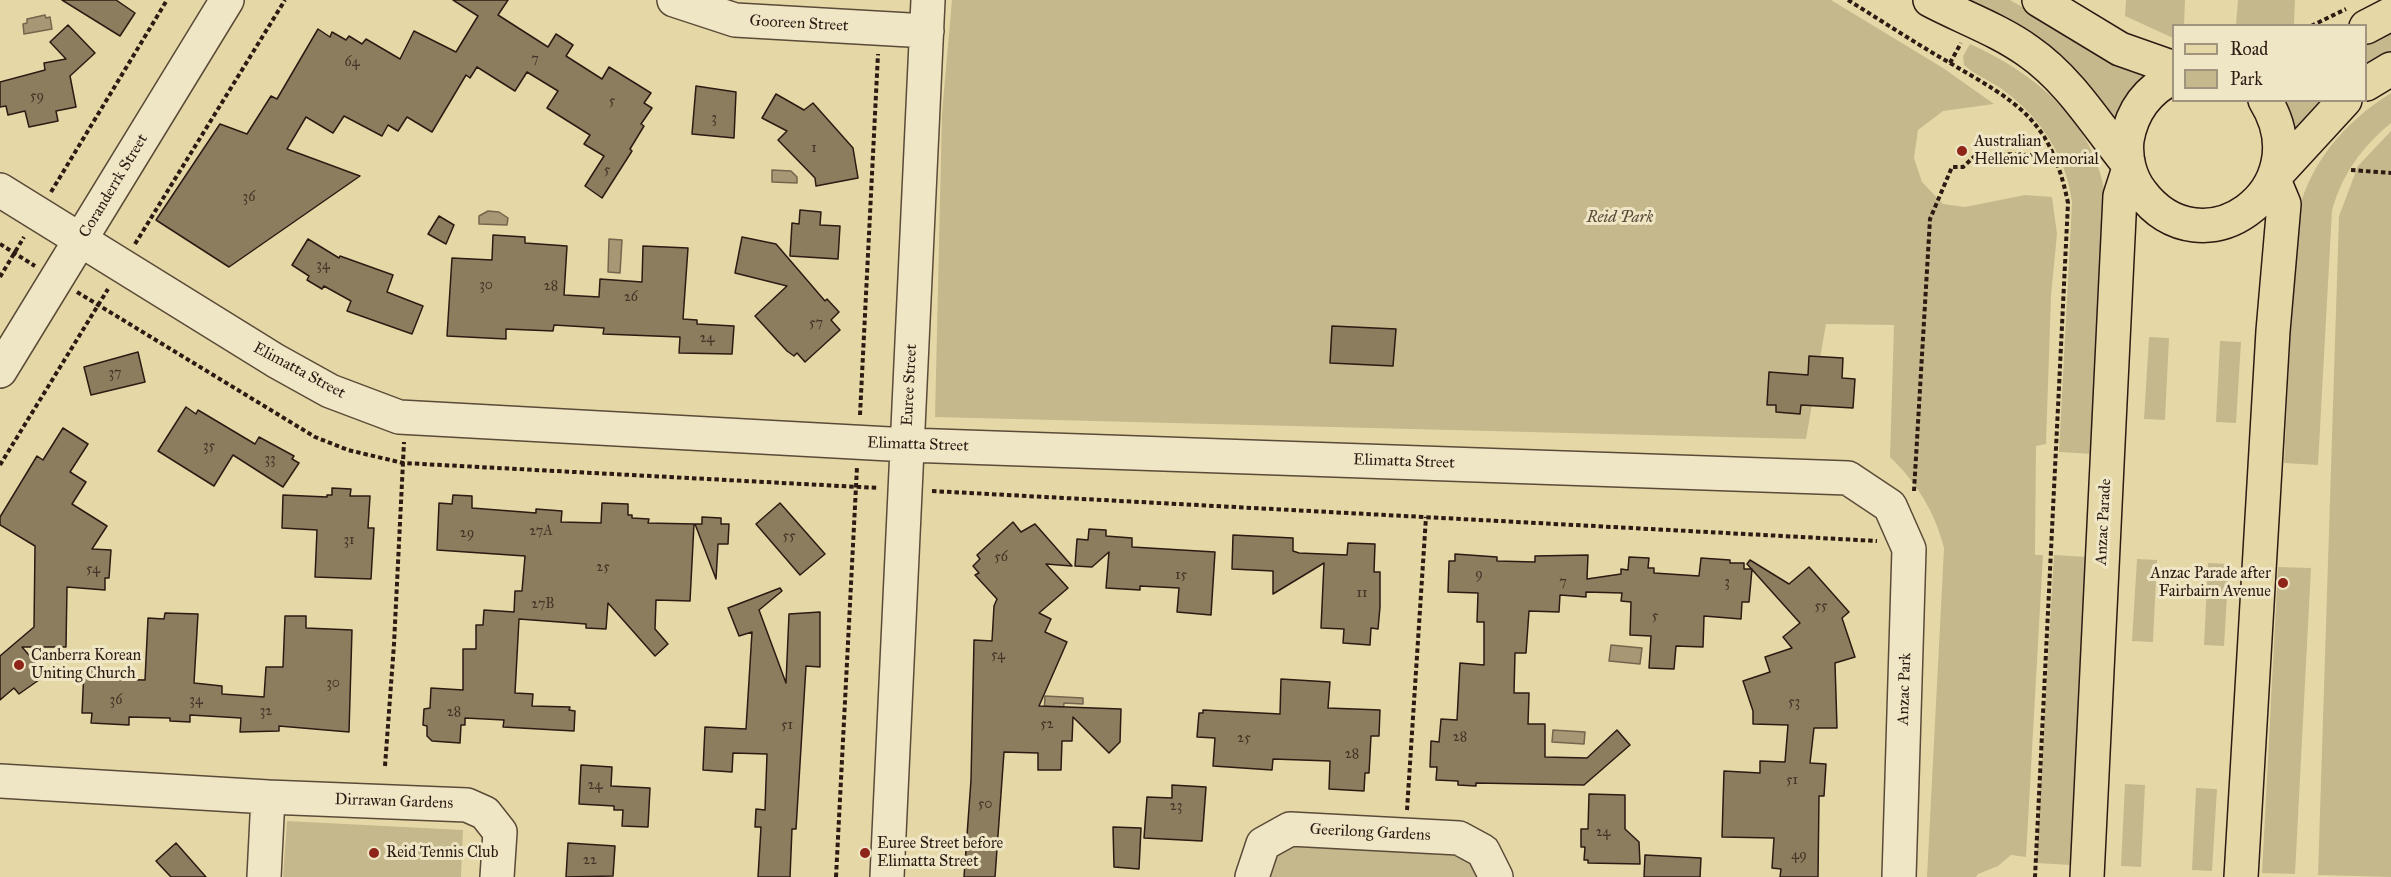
<!DOCTYPE html>
<html>
<head>
<meta charset="utf-8">
<style>
	body { margin:0 }
	#map { position:relative; width:2391px; height:877px; overflow:hidden; background:#e6d8a6; font-family:"IM FELL Great Primer",serif }
	canvas { display:block }
	.legend { position:absolute; left:2172px; top:24px; width:195px; height:78px; box-sizing:border-box; background:#efe6c5; border:2px solid #a1947e; margin:0; padding:8px 10px; list-style:none; font-size:18px; color:#2c1a13 }
	.legend li { display:flex; align-items:center; gap:12px; height:30px }
	.legend b { width:30px; border:2px solid #a1947e }
</style>
</head>
<body>
<div id="map">
<canvas width="2391" height="877"></canvas>
<ul class="legend">
<li><b style="height:8px;background:#e6d8a6"></b>Road</li>
<li><b style="height:16px;background:#c6b88d"></b>Park</li>
</ul>
</div>
<script>
const ctx = document.querySelector('canvas').getContext('2d');
ctx.lineJoin = 'round';
function fill(path, color) { ctx.fillStyle = color; ctx.fill(path, 'evenodd'); }
function stroke(path, color, width, dash) { ctx.strokeStyle = color; ctx.lineWidth = width; ctx.lineCap = dash ? 'butt' : 'round'; ctx.setLineDash(dash || []); ctx.stroke(path); }
function label(font, color, halo, rows, align = 'center') {
  ctx.font = font + ' "IM FELL Great Primer",serif'; ctx.lineWidth = 6; ctx.setLineDash([]); ctx.textBaseline = 'middle'; ctx.strokeStyle = halo; ctx.fillStyle = color; for (const [text, x, y, turn = 0] of rows) {
    ctx.save(); ctx.translate(x, y); ctx.rotate((+turn || 0) * Math.PI / 180); ctx.textAlign = isNaN(turn) ? turn : align; if (halo) ctx.strokeText(text, 0, 0); ctx.fillText(text, 0, 0); ctx.restore();
  }
}
fill(new Path2D(`
	M 952,0 L 1831,0 L 1943,68 L 1994,104 L 1943,111 L 1918,130 L 1914,158 L 1922,182 L 1943,204 L 1965,207 L 2025,195 L 2052,197 L 2057,234 L 2051,296 L 2046,444 L 2036,446 L 2035,555 L 2043,555 L 2026,857 L 2011,855 L 1998,866 L 1978,874 L 1976,877 L 1927,877 L 1944,548 C 1935,512 1917,483 1890,457 L 1894,325 L 1826,324 L 1806,439 L 935,417 L 942,113 Z
	M 1958,0 L 2010,0 L 2123,65 L 2154,77 L 2118,131 Z
	M 2126,0 L 2185,0 L 2184,25 L 2174,26 L 2173,38 L 2125,16 Z
	M 2238,0 L 2295,0 L 2294,25 L 2236,25 Z
	M 2391,30 L 2391,59 L 2366,73 L 2366,42 Z
	M 1970,44 C 2033,72 2094,121 2105,194 L 2093,454 L 2059,452 L 2072,202 C 2066,155 2039,115 1999,87 C 1988,80 1974,74 1964,65 L 1963,56 Z
	M 2391,93 L 2391,123 C 2362,147 2342,174 2332,211 L 2318,465 L 2284,463 L 2296,225 C 2305,167 2343,123 2391,93 Z
	M 2275,101 L 2331,101 L 2297,138 Z
	M 2391,131 L 2391,877 L 2318,875 L 2339,216 L 2358,166 Z
	M 2149,337 L 2169,338 L 2165,420 L 2144,419 Z
	M 2220,341 L 2241,342 L 2236,423 L 2216,422 Z
	M 2054,555 L 2088,557 L 2071,865 L 2036,863 Z
	M 2137,559 L 2157,560 L 2153,642 L 2132,641 Z
	M 2208,563 L 2229,564 L 2224,646 L 2204,645 Z
	M 2278,567 L 2311,568 L 2295,874 L 2262,873 Z
	M 2125,784 L 2145,785 L 2141,867 L 2121,866 Z
	M 2196,788 L 2217,789 L 2212,871 L 2192,870 Z
	M 287,821 L 463,830 L 461,877 L 283,877 Z
	M 1293,843 L 1452,849 L 1481,866 L 1485,877 L 1266,877 L 1272,855 Z`), '#c6b88d');
const water = new Path2D(`
	M 45,15 L 46,18 L 50,17 L 52,29 L 24,34 L 23,24 L 27,23 L 27,19 Z
	M 772,170 L 791,171 L 797,177 L 797,183 L 772,182 Z
	M 488,211 L 499,212 L 508,218 L 507,225 L 479,224 L 479,216 Z
	M 609,239 L 622,240 L 620,273 L 608,272 Z
	M 1611,645 L 1642,648 L 1640,664 L 1609,661 Z
	M 1045,696 L 1083,698 L 1083,704 L 1064,703 L 1063,713 L 1044,713 Z
	M 1553,730 L 1585,732 L 1584,744 L 1552,742 Z`);
fill(water, '#a79774');
stroke(water, '#76654d', 1.5);
const building = new Path2D(`
	M 62,0 L 116,0 L 135,13 L 120,36 Z
	M 453,0 L 508,0 L 498,15 L 548,47 L 556,34 L 573,45 L 566,56 L 602,79 L 609,67 L 651,93 L 644,103 L 652,108 L 641,124 L 644,126 L 630,149 L 632,151 L 602,198 L 585,186 L 604,156 L 584,144 L 590,135 L 547,108 L 558,91 L 527,72 L 515,91 L 477,67 L 470,78 L 466,75 L 432,132 L 407,117 L 398,131 L 388,125 L 382,136 L 344,116 L 333,133 L 306,117 L 287,149 L 360,176 L 229,267 L 156,220 L 220,124 L 247,134 L 271,96 L 277,99 L 318,29 L 330,37 L 332,32 L 346,40 L 349,36 L 362,44 L 366,39 L 400,59 L 414,31 L 456,52 L 478,16 Z
	M 68,25 L 95,53 L 70,76 L 76,107 L 56,111 L 58,121 L 29,127 L 25,111 L 8,115 L 6,106 L 0,107 L 0,82 L 45,70 L 44,63 L 66,59 L 50,42 Z
	M 696,86 L 736,92 L 734,138 L 692,134 Z
	M 776,94 L 804,110 L 813,103 L 853,148 L 858,178 L 816,186 L 815,178 L 778,140 L 787,131 L 762,118 Z
	M 800,210 L 821,212 L 820,225 L 840,226 L 838,259 L 790,256 L 792,223 L 799,224 Z
	M 439,216 L 454,225 L 446,244 L 428,234 Z
	M 493,235 L 525,237 L 525,243 L 567,246 L 564,295 L 599,297 L 600,279 L 642,282 L 643,246 L 688,248 L 683,319 L 697,320 L 697,324 L 734,326 L 732,354 L 679,353 L 680,337 L 603,334 L 604,328 L 554,325 L 553,331 L 506,329 L 506,339 L 447,336 L 452,258 L 492,260 Z
	M 742,237 L 776,244 L 825,301 L 827,299 L 839,312 L 831,320 L 840,330 L 805,362 L 797,353 L 794,356 L 787,351 L 755,316 L 787,286 L 735,273 Z
	M 308,239 L 339,258 L 340,256 L 393,275 L 387,292 L 423,306 L 412,334 L 347,311 L 351,301 L 324,286 L 322,289 L 307,280 L 309,276 L 292,265 Z
	M 1332,326 L 1396,329 L 1393,366 L 1330,363 Z
	M 138,352 L 145,382 L 91,395 L 84,367 Z
	M 1809,356 L 1843,358 L 1842,378 L 1855,379 L 1853,408 L 1801,405 L 1800,414 L 1776,412 L 1776,405 L 1767,405 L 1769,372 L 1808,375 Z
	M 186,407 L 196,414 L 198,410 L 255,444 L 259,437 L 294,456 L 292,459 L 299,463 L 283,487 L 233,455 L 214,486 L 158,451 Z
	M 63,428 L 88,444 L 70,472 L 86,482 L 72,504 L 107,526 L 92,549 L 111,550 L 109,578 L 105,578 L 105,590 L 67,587 L 66,647 L 22,647 L 46,675 L 19,694 L 14,688 L 0,700 L 0,656 L 34,627 L 35,546 L 0,525 L 0,517 L 37,456 L 43,460 Z
	M 332,488 L 351,489 L 350,496 L 370,496 L 368,528 L 374,528 L 371,579 L 315,577 L 317,530 L 282,528 L 283,495 L 327,497 L 327,495 L 332,495 Z
	M 453,495 L 472,496 L 472,508 L 536,513 L 536,509 L 562,511 L 561,522 L 601,523 L 602,503 L 628,504 L 628,515 L 632,515 L 632,518 L 649,519 L 648,523 L 694,524 L 690,601 L 656,600 L 655,629 L 668,644 L 655,656 L 608,603 L 606,629 L 586,628 L 586,624 L 519,619 L 515,693 L 533,694 L 532,706 L 570,707 L 569,710 L 575,711 L 574,731 L 503,727 L 504,720 L 465,718 L 465,725 L 461,725 L 460,743 L 432,741 L 427,736 L 427,726 L 423,725 L 424,709 L 430,708 L 431,688 L 463,690 L 463,649 L 476,649 L 476,625 L 483,625 L 484,610 L 514,612 L 515,591 L 522,591 L 525,556 L 437,550 L 439,503 L 452,504 Z
	M 780,503 L 825,554 L 800,575 L 756,524 Z
	M 702,517 L 721,518 L 721,524 L 729,524 L 728,544 L 718,544 L 716,579 L 695,524 L 702,524 Z
	M 1013,522 L 1021,532 L 1035,524 L 1072,566 L 1046,564 L 1068,588 L 1039,613 L 1051,619 L 1045,632 L 1067,642 L 1039,706 L 1121,709 L 1120,742 L 1109,753 L 1073,717 L 1072,741 L 1062,741 L 1061,770 L 1038,770 L 1038,753 L 1004,752 L 995,877 L 964,877 L 971,780 L 974,640 L 992,641 L 994,606 L 997,599 L 975,575 L 979,573 L 973,566 L 980,559 L 977,555 Z
	M 1089,529 L 1106,530 L 1106,536 L 1132,538 L 1132,547 L 1215,552 L 1211,615 L 1177,612 L 1179,588 L 1140,586 L 1140,590 L 1106,588 L 1109,552 L 1092,567 L 1075,566 L 1077,539 L 1088,540 Z
	M 1233,535 L 1293,538 L 1293,551 L 1299,553 L 1347,555 L 1348,543 L 1375,544 L 1374,572 L 1380,572 L 1380,607 L 1378,629 L 1371,628 L 1370,645 L 1343,643 L 1344,629 L 1321,628 L 1324,563 L 1273,594 L 1273,571 L 1232,569 Z
	M 1455,554 L 1497,557 L 1497,561 L 1535,562 L 1535,556 L 1588,555 L 1587,579 L 1621,574 L 1621,569 L 1628,570 L 1629,557 L 1649,558 L 1648,568 L 1654,568 L 1654,573 L 1699,576 L 1701,558 L 1730,560 L 1730,563 L 1744,563 L 1744,569 L 1752,569 L 1749,602 L 1742,602 L 1741,619 L 1704,616 L 1703,647 L 1676,646 L 1674,669 L 1649,668 L 1651,636 L 1630,635 L 1631,602 L 1621,601 L 1622,593 L 1586,592 L 1586,597 L 1560,595 L 1559,612 L 1529,611 L 1526,653 L 1515,653 L 1514,693 L 1529,693 L 1528,724 L 1545,724 L 1545,757 L 1587,758 L 1617,730 L 1630,745 L 1584,785 L 1476,783 L 1476,786 L 1458,785 L 1458,781 L 1436,780 L 1437,767 L 1430,767 L 1431,741 L 1439,742 L 1441,719 L 1457,720 L 1460,663 L 1484,665 L 1484,622 L 1477,622 L 1478,593 L 1448,592 L 1449,561 L 1455,561 Z
	M 1750,560 L 1789,584 L 1809,567 L 1849,612 L 1842,618 L 1855,657 L 1835,663 L 1837,728 L 1814,728 L 1810,763 L 1826,764 L 1824,796 L 1819,796 L 1818,877 L 1780,877 L 1781,869 L 1772,868 L 1774,838 L 1722,837 L 1724,771 L 1760,773 L 1760,761 L 1785,762 L 1788,725 L 1753,724 L 1753,711 L 1743,681 L 1770,672 L 1765,657 L 1792,648 L 1783,637 L 1800,623 L 1747,564 Z
	M 780,588 L 782,591 L 759,610 L 786,683 L 789,614 L 820,612 L 820,667 L 806,666 L 796,829 L 792,829 L 790,877 L 758,877 L 761,827 L 755,827 L 756,809 L 765,810 L 767,754 L 733,753 L 732,772 L 703,770 L 705,727 L 746,729 L 752,632 L 739,636 L 728,608 Z
	M 165,613 L 198,614 L 194,683 L 222,686 L 222,694 L 264,697 L 266,667 L 283,667 L 285,616 L 306,616 L 306,628 L 352,630 L 349,732 L 279,726 L 279,731 L 240,732 L 241,718 L 190,715 L 190,722 L 170,721 L 170,718 L 129,717 L 129,725 L 91,723 L 92,713 L 82,713 L 84,670 L 107,671 L 107,679 L 145,680 L 148,618 L 164,619 Z
	M 1281,679 L 1330,682 L 1328,708 L 1380,710 L 1379,736 L 1371,736 L 1369,773 L 1365,773 L 1364,791 L 1329,789 L 1330,761 L 1273,759 L 1272,770 L 1213,766 L 1215,738 L 1197,737 L 1199,713 L 1203,713 L 1203,710 L 1280,714 Z
	M 581,765 L 612,767 L 611,786 L 650,788 L 648,827 L 622,826 L 623,810 L 614,810 L 614,806 L 579,804 Z
	M 1172,785 L 1206,787 L 1202,841 L 1144,838 L 1147,797 L 1172,798 Z
	M 1589,794 L 1625,795 L 1625,829 L 1639,842 L 1640,864 L 1588,863 L 1588,860 L 1584,860 L 1585,847 L 1581,847 L 1581,829 L 1588,829 Z
	M 1113,827 L 1141,828 L 1139,869 L 1114,867 Z
	M 176,843 L 206,877 L 171,877 L 156,861 Z
	M 568,843 L 615,846 L 613,876 L 566,877 Z
	M 1645,855 L 1701,858 L 1700,877 L 1644,877 Z`);
fill(building, '#8d7d5f');
stroke(building, '#2c1a13', 1.5);
const minor = new Path2D(`
	M 674,0 L 735,20 L 927,31
	M 0,190 L 276,361 L 330,391 L 399,417 L 908,445 L 1848,478 L 1890,506 L 1909,549 L 1899,877
	M 0,371 L 227,0
	M 0,781 L 268,797
	M 264,877 L 268,797 L 467,805 L 485,813 L 500,832 L 497,877
	M 887,877 L 928,0
	M 1252,877 L 1263,844 L 1290,829 L 1459,838 L 1483,851 L 1496,877`);
const major = new Path2D(`
	M 1930,0 C 1962,17 1999,30 2028,51 C 2070,80 2096,124 2128,164
	M 2039,0 L 2120,49 L 2174,68
	M 2366,27 L 2391,14
	M 2174,77 C 2147,90 2132,111 2127,140 C 2125,158 2130,178 2141,192 C 2202,274 2321,190 2265,100
	M 2366,84 L 2391,69
	M 2276,175 L 2345,100
	M 2087,877 L 2120,196 L 2129,168
	M 2241,877 L 2273,331 L 2284,204 L 2274,180`);
stroke(minor, '#5a4a38', 36);
stroke(major, '#2c1a13', 36);
stroke(new Path2D(`
	M 1848,0 C 1882,21 1915,43 1950,63 C 2018,103 2051,119 2068,203 L 2035,877
	M 2311,26 L 2346,9
	M 1950,63 L 1961,43
	M 2351,170 L 2391,173
	M 51,192 L 167,0
	M 0,244 L 35,266
	M 135,244 L 285,0
	M 0,277 L 24,237
	M 77,292 L 315,437 L 348,450 L 403,463 L 879,488
	M 860,415 L 878,54
	M 0,465 L 108,289
	M 932,491 L 1877,541
	M 1914,491 L 1930,219 L 1952,167 L 1963,167 L 1978,153 L 2054,156
	M 385,766 L 394,644 L 404,442
	M 1407,810 L 1426,517
	M 836,877 L 857,467`), '#2c1a13', 4, [4.5, 3]);
stroke(minor, '#efe6c5', 33);
stroke(major, '#e6d8a6', 33);
for (const [x, y, r, color] of [
	[1962,151,6,"#8f2418"],
	[2283,583,6,"#8f2418"],
	[19,665,6,"#8f2418"],
	[374,853,6,"#8f2418"],
	[865,853,6,"#8f2418"]
]) { const dot = new Path2D(); dot.arc(x, y, r, 0, 2 * Math.PI); ctx.fillStyle = color; ctx.fill(dot); stroke(dot, '#efe6c5', 2); }
label('14px', '#443326', null, [
	["7",535,60],
	["64",352,63],
	["59",37,97],
	["5",612,102],
	["3",714,119],
	["1",814,149],
	["5",607,171],
	["36",249,198],
	["34",323,266],
	["30",486,286],
	["28",551,287],
	["26",631,298],
	["57",816,324],
	["24",707,339],
	["37",115,374],
	["35",209,447],
	["33",270,460],
	["27A",541,532],
	["29",467,534],
	["55",789,537],
	["31",349,541],
	["56",1001,558],
	["25",603,568],
	["54",93,570],
	["9",1479,575],
	["15",1181,576],
	["7",1563,583],
	["3",1727,583],
	["11",1362,594],
	["27B",543,605],
	["55",1821,607],
	["5",1655,617],
	["54",998,656],
	["30",333,684],
	["36",116,701],
	["34",196,701],
	["53",1794,703],
	["32",266,712],
	["28",454,713],
	["52",1047,725],
	["51",787,726],
	["28",1460,738],
	["25",1244,739],
	["28",1352,755],
	["51",1792,781],
	["24",595,786],
	["50",985,805],
	["23",1176,807],
	["24",1603,833],
	["49",1799,856],
	["22",590,861]
]);
label('16px', '#2c1a13', '#efe6c5', [
	["Gooreen Street",799,24,3],
	["Coranderrk Street",114,186,-59],
	["Elimatta Street",299,371,28],
	["Euree Street",910,385,-87],
	["Elimatta Street",918,445,2],
	["Elimatta Street",1404,462,2],
	["Anzac Parade",2104,522,-87],
	["Anzac Park",1905,689,-88],
	["Dirrawan Gardens",394,802,2],
	["Geerilong Gardens",1370,833,3]
]);
label('16px', '#2c1a13', '#efe6c5', [
	["Australian",1974,142],
	["Hellenic Memorial",1974,160],
	["Anzac Parade after",2271,574,"right"],
	["Fairbairn Avenue",2271,592,"right"],
	["Canberra Korean",31,656],
	["Uniting Church",31,674],
	["Euree Street before",877,844],
	["Elimatta Street",877,862],
	["Reid Tennis Club",386,853]
], 'left');
label('italic 16px', '#5a4938', '#efe6c5', [
	["Reid Park",1620,218]
]);
</script>
</body>
</html>
